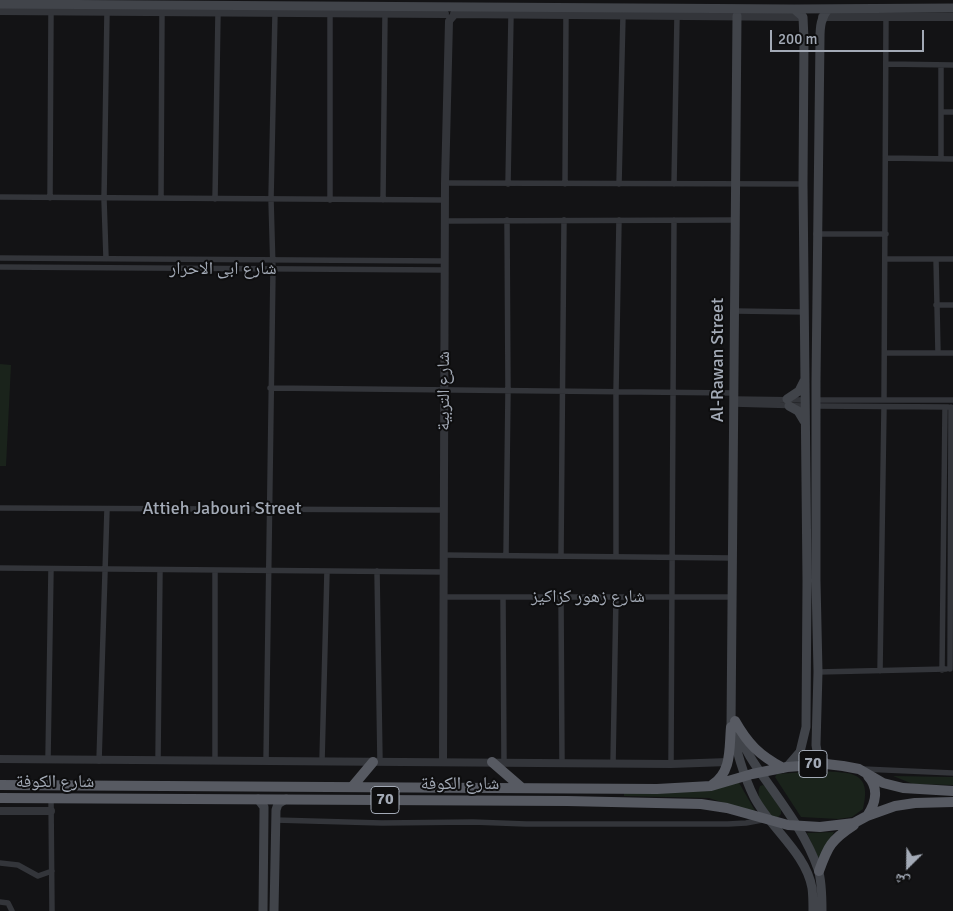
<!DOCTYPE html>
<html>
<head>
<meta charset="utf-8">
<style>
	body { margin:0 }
	#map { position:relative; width:953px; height:911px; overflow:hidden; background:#131315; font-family:Signika,"Noto Naskh Arabic",sans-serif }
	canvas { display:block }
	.north { position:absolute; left:883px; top:841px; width:50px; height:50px; -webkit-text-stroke:4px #0e0e0f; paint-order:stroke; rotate:203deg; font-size:14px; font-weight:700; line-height:20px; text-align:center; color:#a3aab6 }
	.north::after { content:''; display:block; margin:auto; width:18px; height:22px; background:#a3aab6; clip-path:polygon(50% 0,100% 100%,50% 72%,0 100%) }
	.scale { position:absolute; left:770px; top:30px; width:154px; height:22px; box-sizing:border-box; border:2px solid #a3aab6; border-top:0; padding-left:6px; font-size:15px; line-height:18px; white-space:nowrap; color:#a3aab6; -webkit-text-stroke:4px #0e0e0f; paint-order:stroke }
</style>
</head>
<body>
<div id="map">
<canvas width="953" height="911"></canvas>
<div class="north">ش</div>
<div class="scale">200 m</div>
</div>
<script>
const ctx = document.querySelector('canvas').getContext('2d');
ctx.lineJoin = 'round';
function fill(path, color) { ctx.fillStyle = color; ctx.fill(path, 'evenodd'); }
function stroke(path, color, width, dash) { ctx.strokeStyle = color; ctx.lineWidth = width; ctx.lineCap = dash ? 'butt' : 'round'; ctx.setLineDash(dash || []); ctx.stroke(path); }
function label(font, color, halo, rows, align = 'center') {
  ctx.font = font + ' Signika,"Noto Naskh Arabic",sans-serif'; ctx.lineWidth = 4; ctx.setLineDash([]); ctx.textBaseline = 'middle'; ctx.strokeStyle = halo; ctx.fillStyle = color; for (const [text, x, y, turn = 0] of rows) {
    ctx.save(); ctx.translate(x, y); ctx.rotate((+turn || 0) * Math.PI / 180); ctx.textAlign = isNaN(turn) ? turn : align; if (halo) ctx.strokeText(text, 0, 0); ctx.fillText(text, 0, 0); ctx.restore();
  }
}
fill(new Path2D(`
	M 0,364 L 11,365 L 6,466 L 0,466 Z
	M 819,771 C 848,773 873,769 863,809 L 852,817 L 838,819 L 801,817 L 775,777 L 777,774 Z
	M 893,776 L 953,777 L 953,785 L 913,784 Z
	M 738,781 L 757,814 L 709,798 L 624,796 L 624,791 Z
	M 763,785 L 767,787 L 781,810 L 781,814 L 778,817 L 771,817 C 764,808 755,797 760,786 Z
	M 834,832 L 820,862 L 807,833 Z`), '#1a231b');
stroke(new Path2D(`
	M 887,64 L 953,65
	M 941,65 L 941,159
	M 941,112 L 953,112
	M 886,158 L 953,159
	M 445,183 L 803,184
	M 508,184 L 511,15
	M 565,184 L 566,15
	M 619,184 L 623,15
	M 674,184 L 677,16
	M 0,197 L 445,200
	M 50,198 L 51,12
	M 161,198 L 162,12
	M 215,199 L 218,13
	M 330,200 L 330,14
	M 383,200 L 385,14
	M 445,221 L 735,220
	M 816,234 L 886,234
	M 0,258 L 445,261
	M 106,258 L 104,199 L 107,12
	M 886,259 L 953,259
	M 936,259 L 938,353
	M 0,267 L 445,270
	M 936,305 L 953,305
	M 735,311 L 805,312
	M 885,353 L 953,353
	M 270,388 L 734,393
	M 734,399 L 805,400
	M 816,400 L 953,400
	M 884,400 L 886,17
	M 734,404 L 805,406
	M 816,406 L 948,407
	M 0,508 L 444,510
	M 443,555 L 733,558
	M 506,555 L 508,391 L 507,220
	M 561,556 L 564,220
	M 616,557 L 616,392 L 619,220
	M 0,568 L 444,572
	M 215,570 L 215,761
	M 377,571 L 380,762
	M 443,597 L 733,597
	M 503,597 L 504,763
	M 561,597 L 562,763
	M 950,669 L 951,407
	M 942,670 L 945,407
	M 880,671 L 884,407
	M 818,672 L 946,669
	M 48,759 L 51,569
	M 158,760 L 160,570
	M 99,761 L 107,509
	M 266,761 L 273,270 L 271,199 L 275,13
	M 322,761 L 327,571
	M 613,763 L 616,597
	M 671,764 L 674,220
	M 863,769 L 953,773
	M 51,798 L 52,911
	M 275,820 L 382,823 L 473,822 L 526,824 L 728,824 L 746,823 L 762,820
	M 0,863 L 18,865 L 38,876 L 52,871
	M 0,902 L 8,903 L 12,911`), '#33353a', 5.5);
stroke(new Path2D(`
	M 0,11 L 445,14
	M 454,14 L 803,17
	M 822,17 L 953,17
	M 0,759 L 671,764 L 728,762
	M 443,762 L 445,183 L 449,21 L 461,7
	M 0,811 L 51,811`), '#33353a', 8);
stroke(new Path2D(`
	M 0,4 L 794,9 L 953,8
	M 737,16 L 731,727 C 737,751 743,775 754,797 C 770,828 806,853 812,888 C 813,896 813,903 813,911
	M 787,399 L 799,391 L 804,381
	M 789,406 L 798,411 L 804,421
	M 737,728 C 743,748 755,765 767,782 C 786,809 807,837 818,869 C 822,881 822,898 822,911
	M 826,764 L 817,751 L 816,745 L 818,672 L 816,581 L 816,381 L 820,38 C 820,26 821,18 828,9
	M 787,767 L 800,752 L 806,727 L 807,581 L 803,184 L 804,39 L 803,17 L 794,9
	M 258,799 L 264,807 L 264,813 L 263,911
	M 274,911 L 276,810 L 278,804 L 286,799`), '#41444a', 9);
stroke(new Path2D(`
	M 735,721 C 748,744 759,755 783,768
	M 492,762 L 522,788
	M 0,785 L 657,789 L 711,786 L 752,774 L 787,767 L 826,764 L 843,766 L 859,769 L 883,783 L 903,788 L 953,791
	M 712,785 C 732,772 729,749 731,727
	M 352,787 L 373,762
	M 0,798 L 567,801 L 701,804 L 727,808 L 788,825 L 820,827 L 854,823 L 867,816 L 895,806 L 915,803 L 953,802
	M 867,816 C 876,803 879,788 868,776
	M 819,871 C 828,846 831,840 854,825`), '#575a62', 10);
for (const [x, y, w] of [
	[813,764,28],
	[385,800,28]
]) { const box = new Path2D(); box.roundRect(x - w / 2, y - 13.5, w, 27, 4); ctx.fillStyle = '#0e0e0f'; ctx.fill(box); stroke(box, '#a3aab6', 1); }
label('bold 16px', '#a3aab6', null, [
	["70",813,764],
	["70",385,800]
]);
label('18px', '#a3aab6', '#0e0e0f', [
	["شارع ابی الاحرار",223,269],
	["Al-Rawan Street",718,360,-90],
	["شارع التربية",444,391,-90],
	["Attieh Jabouri Street",222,509],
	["شارع زهور كزاكيز",588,597],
	["شارع الكوفة",55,782],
	["شارع الكوفة",460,784]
]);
</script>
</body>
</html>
